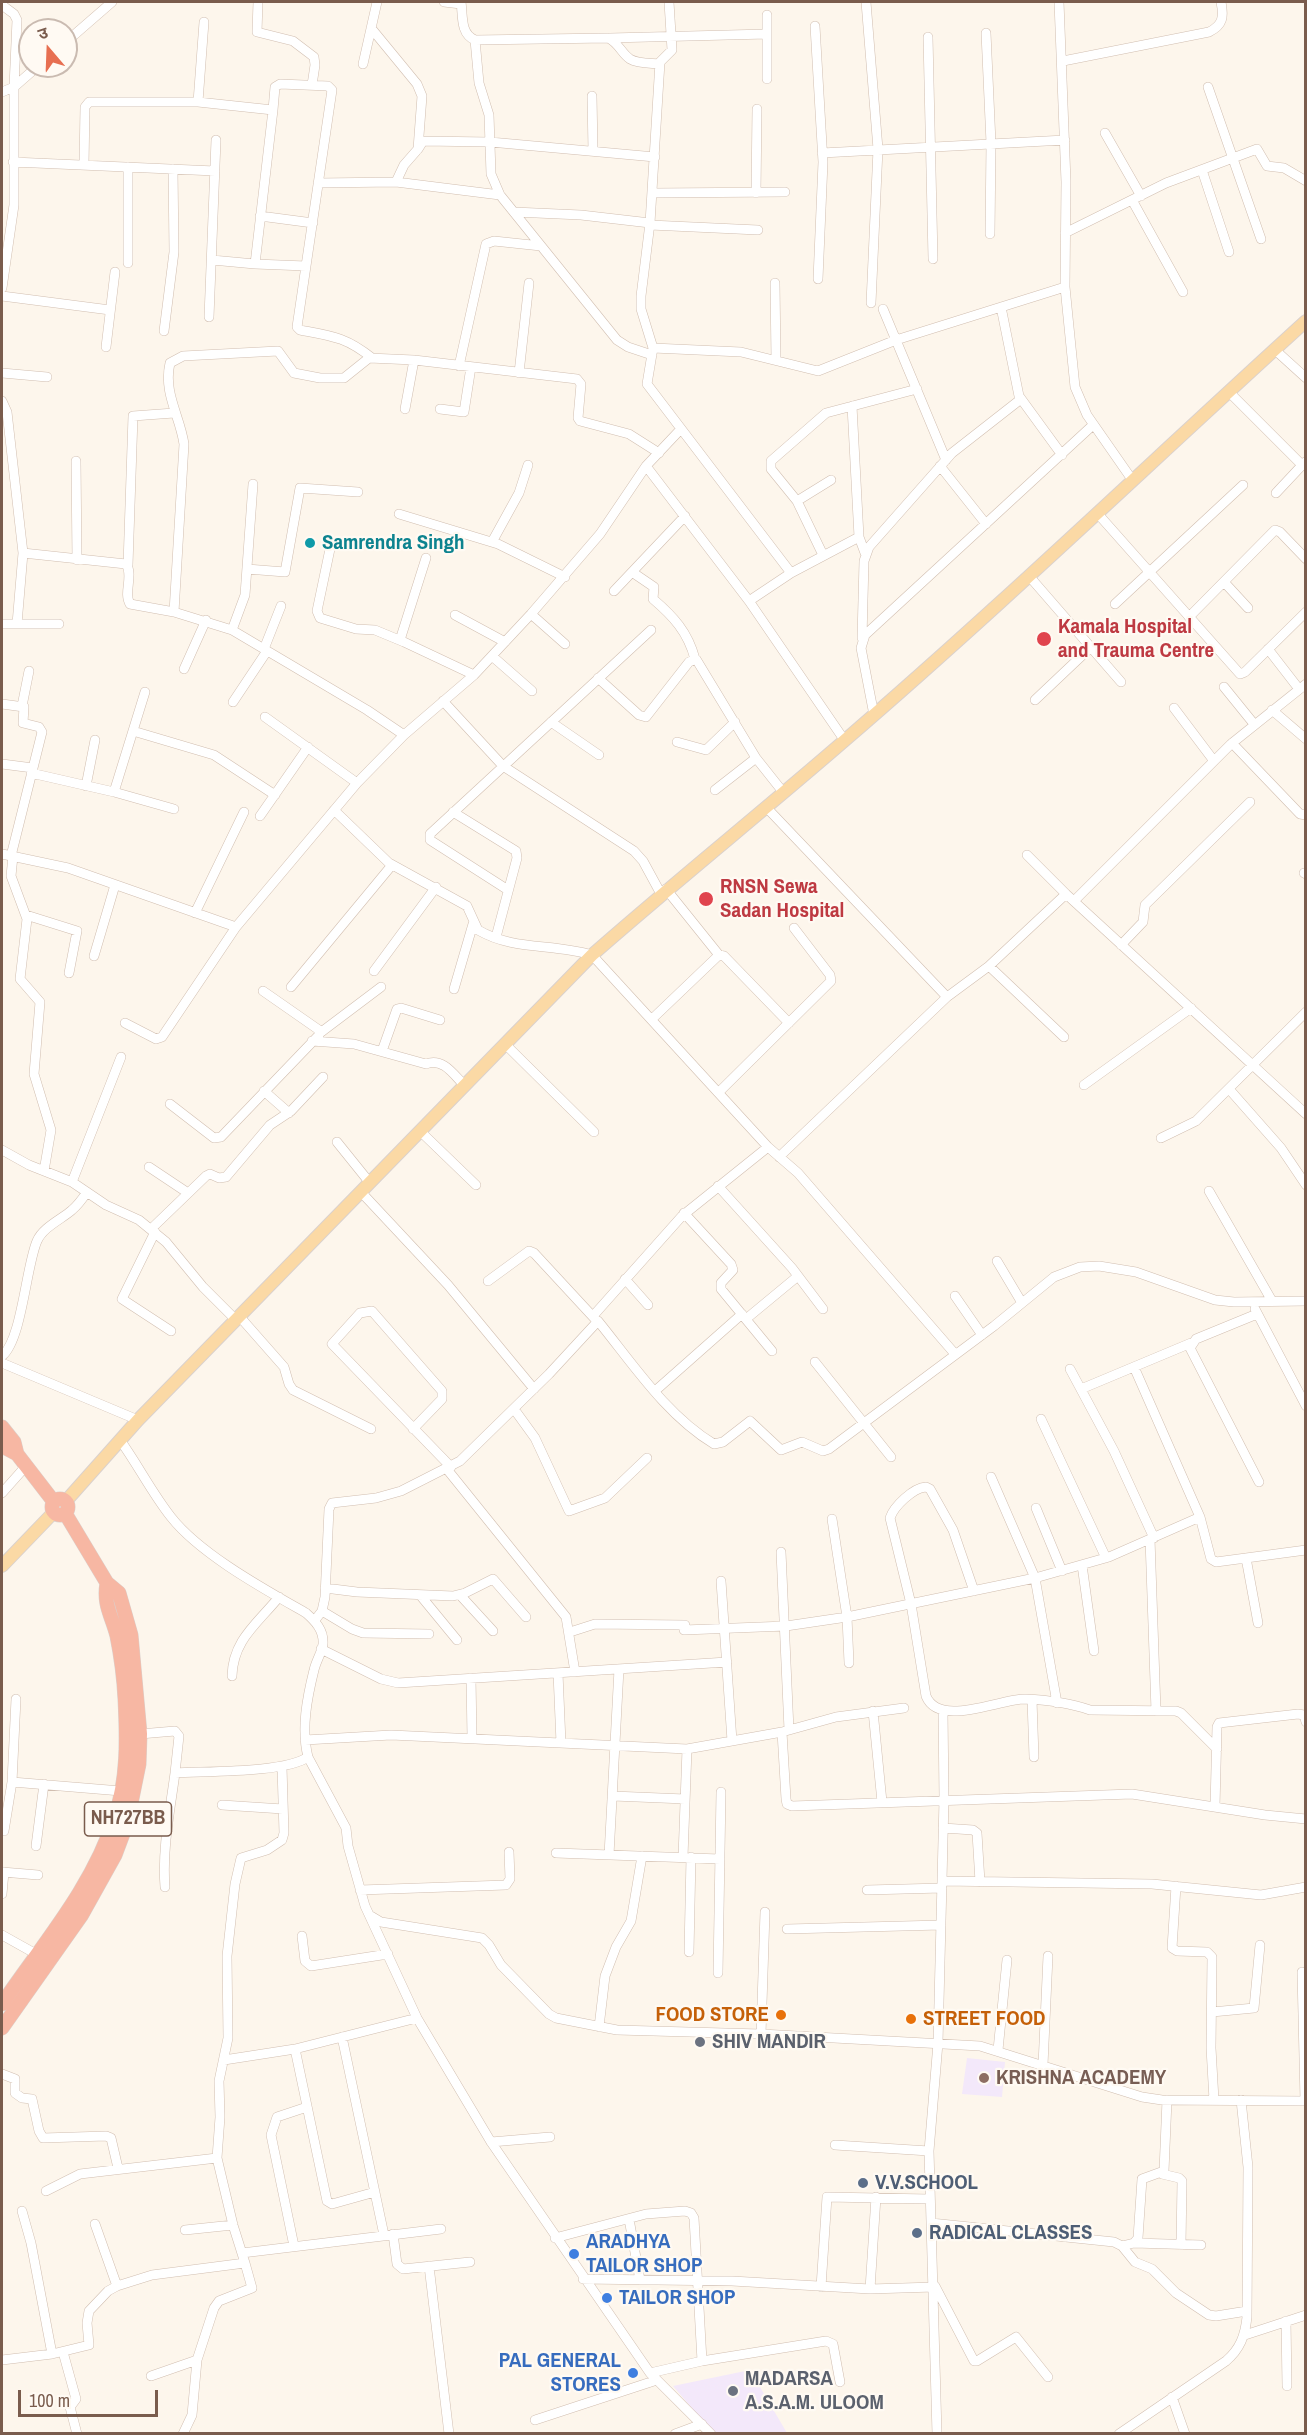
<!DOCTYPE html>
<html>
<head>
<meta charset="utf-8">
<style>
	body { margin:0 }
	#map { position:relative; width:1307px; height:2435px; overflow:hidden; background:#fdf6ec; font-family:"Archivo Narrow","Noto Sans Devanagari",sans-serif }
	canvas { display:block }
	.frame { position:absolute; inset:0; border:3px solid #7a5c4d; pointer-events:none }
	.north { position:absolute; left:18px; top:18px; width:60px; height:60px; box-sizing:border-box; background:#fffaf3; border:2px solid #cabbb1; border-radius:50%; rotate:341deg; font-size:16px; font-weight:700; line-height:24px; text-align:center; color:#7a5c4d }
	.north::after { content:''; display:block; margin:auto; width:21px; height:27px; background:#e76f51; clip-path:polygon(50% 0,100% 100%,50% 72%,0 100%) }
	.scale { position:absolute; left:18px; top:2390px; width:140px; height:27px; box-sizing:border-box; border:3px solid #7a5c4d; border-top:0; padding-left:8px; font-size:18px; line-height:21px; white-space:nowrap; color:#7a5c4d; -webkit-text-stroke:4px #fffaf3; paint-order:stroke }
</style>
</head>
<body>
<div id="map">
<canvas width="1307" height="2435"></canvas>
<div class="frame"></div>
<div class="north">उ</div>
<div class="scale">100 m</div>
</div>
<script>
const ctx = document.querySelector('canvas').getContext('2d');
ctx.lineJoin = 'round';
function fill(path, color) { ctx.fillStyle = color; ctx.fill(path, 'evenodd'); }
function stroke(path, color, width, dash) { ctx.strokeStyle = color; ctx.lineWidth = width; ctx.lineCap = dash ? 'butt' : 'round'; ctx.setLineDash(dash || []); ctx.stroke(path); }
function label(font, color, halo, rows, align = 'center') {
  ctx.font = font + ' "Archivo Narrow",sans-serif'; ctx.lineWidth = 4.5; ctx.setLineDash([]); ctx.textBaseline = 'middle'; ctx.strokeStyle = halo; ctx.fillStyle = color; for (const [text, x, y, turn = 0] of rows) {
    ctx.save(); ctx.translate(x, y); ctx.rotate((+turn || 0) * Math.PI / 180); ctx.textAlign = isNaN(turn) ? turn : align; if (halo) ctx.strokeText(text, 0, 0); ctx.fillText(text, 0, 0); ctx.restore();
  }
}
fill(new Path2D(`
	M 967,2058 L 1005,2062 L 1002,2097 L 962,2094 Z
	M 750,2370 L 787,2433 L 713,2433 L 673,2386 Z`), '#f3e8fa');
const minor = new Path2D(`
	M 258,2 L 257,32 L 293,41 L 314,57 L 315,65 L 312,85
	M 444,2 L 461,4
	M 461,2 C 463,15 460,34 475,40 L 608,38 C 619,43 621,53 630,59 C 638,64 651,63 660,64
	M 669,2 L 672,50 L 660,62 L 650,223 L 641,296 L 641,309 L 653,348 L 647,384 L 791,573
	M 866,2 L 878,149 L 871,303
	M 1059,2 L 1066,182 L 1065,287 L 1075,387 L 1087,415 L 1133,481
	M 2,5 L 14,14 L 17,20 L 14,87 L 2,92
	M 815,26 L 823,162 L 818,279
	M 371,28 L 417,84 L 422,96 L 418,149 L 404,165 L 396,182
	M 986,33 L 991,143 L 990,234
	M 928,37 L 933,259
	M 610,38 L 767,34
	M 475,40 L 479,83 L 489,115 L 491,174 L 500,195 L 617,340 L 628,347 L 652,355
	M 66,42 L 112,2
	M 1063,61 L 1209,32 C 1223,25 1224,17 1221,2
	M 363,64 L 377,2
	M 767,79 L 767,15
	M 1208,87 L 1261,239
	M 592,96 L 593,151
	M 198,102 L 204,22
	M 273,110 L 275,87 L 280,84 L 328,86 L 332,90 L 306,266
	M 1105,133 L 1141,196
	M 418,149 L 423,141 L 490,142 L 655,157
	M 822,153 L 1065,140
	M 13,162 L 215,171
	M 84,165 L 85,107 L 89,102 L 198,102 L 273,110 L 255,264 L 306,266 L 297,327 L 300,330 C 332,336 346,337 372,358
	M 1202,170 L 1229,252
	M 318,183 L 396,182 L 500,195
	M 653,193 L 785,192
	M 756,193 L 757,109
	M 1132,200 L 1183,292
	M 514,212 L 581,215 L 650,223
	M 260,216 L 313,223
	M 650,225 L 758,230
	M 1065,233 L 1166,183 L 1257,149 L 1267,166 L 1284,168 L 1306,181
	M 212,260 L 255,264
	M 128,263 L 128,167
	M 775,283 L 776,360
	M 2,288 L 14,205 L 14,87 L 38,66
	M 2,296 L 110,310
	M 1001,307 L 1019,396 L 1062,455
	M 883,309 L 946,460
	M 209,317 L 216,140
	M 164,331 L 174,252 L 173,169
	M 106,347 L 115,272
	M 653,348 L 741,352 L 818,371 L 896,340 L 1065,287
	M 1274,349 L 1306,378
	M 459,366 L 486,244 L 494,241 L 541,246
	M 2,373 L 47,377
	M 519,373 L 529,283
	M 1229,392 L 1302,465
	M 2,401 L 7,412 L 23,553 L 126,564 C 134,575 123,593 130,604 L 174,612 L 232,630 L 367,710 L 404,735
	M 852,406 L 859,537 L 865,553
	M 405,409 L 414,360
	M 440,409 L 464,412 L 471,367
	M 76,461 L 77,560
	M 646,466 L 749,601 L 845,741
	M 940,466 L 986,524
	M 1276,493 L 1305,462
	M 797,501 L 831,480
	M 399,514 L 498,544 L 565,577
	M 1098,514 L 1240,674 L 1245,672 L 1306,612
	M 492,542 L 519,493 L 528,465
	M 330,549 L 317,611 L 320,618 L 356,629 L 375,630 L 404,642 L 474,675
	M 823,555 L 797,501 L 771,469 L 771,461 L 826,413 L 917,389
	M 128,565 L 133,416 L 174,413
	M 247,569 L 285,572 L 300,488 L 358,492
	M 632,572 L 654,587 L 653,599 C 673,616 688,632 695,659
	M 1029,576 L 1121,682
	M 1224,582 L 1248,608
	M 614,591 L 685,516
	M 749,601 L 791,573 L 859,537
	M 1115,604 L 1243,485
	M 174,612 L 184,444 C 180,416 163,393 170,363 L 183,356 L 278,351 L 294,373 L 320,378 L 344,378 L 369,358 L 414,360 L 577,379 L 581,384 L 578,418 L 580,421 L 629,434 L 659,453
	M 531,614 L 565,644
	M 455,615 L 505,642
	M 1189,617 L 1275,530 L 1280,532 L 1306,559
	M 2,624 L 59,624
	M 17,624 L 23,553
	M 232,630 L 245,595 L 253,484
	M 862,638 L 864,561 L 869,547 L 952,453 L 1021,399
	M 400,640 L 426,558
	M 264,649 L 281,606
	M 1268,649 L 1299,689
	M 492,656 L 532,691
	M 184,669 L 206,620
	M 598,678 L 639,715 L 646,717 L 689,662 L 696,659 L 756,758 L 783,792
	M 1224,687 L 1254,724
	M 1035,700 L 1091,647
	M 443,701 L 503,766 L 634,851 L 643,861 L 661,894
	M 233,702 L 267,651
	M 2,704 L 24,707 L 23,723 L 39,727 L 42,732 L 11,856
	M 22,706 L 29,671
	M 1174,708 L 1214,761
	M 1272,710 L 1306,739
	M 874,715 L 861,648 L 865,635 L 1093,425
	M 265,717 L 357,783
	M 551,722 L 599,755
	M 133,731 L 214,755 L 275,795
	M 677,742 L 706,750 L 735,722
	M 1232,743 L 1300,814 L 1306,815
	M 2,764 L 33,768
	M 31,773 L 114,792 L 174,809
	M 86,786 L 95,740
	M 715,790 L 756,758
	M 114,792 L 145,692
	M 766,807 L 947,997
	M 334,810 L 389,863 L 467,906 L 478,930 C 514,951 552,943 592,955 L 768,1147 L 798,1173 L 955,1354
	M 453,812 L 516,851 L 517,858 L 496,937
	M 260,816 L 308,747
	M 2,854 L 68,868 L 236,927
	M 1027,855 L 1066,894 L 1306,1114
	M 13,856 L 11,876 L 27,919 L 20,979 L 40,1002 L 34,1074 L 51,1130 L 44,1171
	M 1304,873 L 1306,874
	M 666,889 L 719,955
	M 508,890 L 430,840 L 430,834 L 651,630
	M 1074,901 L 1231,744 L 1306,684
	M 195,913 L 244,812
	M 26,915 L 77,931 L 69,973
	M 1121,945 L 1143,922 L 1145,905 L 1250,802
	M 94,956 L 115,885
	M 989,966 L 1064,1037
	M 374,971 L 436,887
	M 291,987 L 392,865
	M 454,989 L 473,924
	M 652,1019 L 719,955 L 724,956 L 789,1023
	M 125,1023 L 156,1039 L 162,1037 L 236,927 L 357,783 L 404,735 L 474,675 L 531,614 L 600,534 L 646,466 L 680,430
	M 320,1033 L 381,987
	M 312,1041 L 354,1044 L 426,1064 C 443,1057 454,1075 464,1085
	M 505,1044 L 594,1132
	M 382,1051 L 397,1009 L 401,1008 L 440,1020
	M 1084,1085 L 1191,1008
	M 1229,1089 L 1281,1148 L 1306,1185
	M 264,1091 L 289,1113
	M 719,1092 L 831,981 L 830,975 L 794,928
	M 170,1104 L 214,1138 L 221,1137 L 319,1035 L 319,1030 L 263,991
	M 420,1131 L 476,1185
	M 1161,1138 L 1196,1121 L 1306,1012
	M 337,1142 L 370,1183
	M 2,1150 L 29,1165 L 72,1182 L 106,1205 L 139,1220 L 166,1242 L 203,1287 L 236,1320
	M 779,1157 L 947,997 L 989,966 L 1066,894
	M 149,1167 L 188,1193
	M 72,1182 L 121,1057
	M 718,1186 L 792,1268 L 823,1309
	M 1209,1191 L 1272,1301
	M 361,1192 L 448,1285 L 534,1389
	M 684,1213 L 731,1264 L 733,1270 L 721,1283 L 721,1289 L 772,1351
	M 151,1229 L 206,1176 L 210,1174 L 219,1178 L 226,1177 L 270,1125 L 291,1111 L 323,1077
	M 155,1232 L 122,1299 L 171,1331
	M 997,1261 L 1022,1303
	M 625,1279 L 648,1305
	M 488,1281 L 529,1251 L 534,1253 L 596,1320
	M 955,1296 L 982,1335
	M 1255,1309 L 1306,1406
	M 1257,1314 L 1196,1339 L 1190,1348 L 1259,1482
	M 593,1316 L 682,1216 L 768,1147
	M 240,1317 L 284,1367 L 289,1384 L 293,1390 L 371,1429
	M 746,1319 L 798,1276
	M 2,1356 C 22,1340 26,1266 37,1241 C 43,1227 62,1219 72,1210 C 78,1205 83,1198 87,1192
	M 815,1362 L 891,1457
	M 2,1363 L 138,1420
	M 1134,1367 L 1200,1517 L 1211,1559 L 1216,1562 L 1306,1550
	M 1070,1369 L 1114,1451 L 1154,1538
	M 1081,1389 L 1191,1343
	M 655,1391 L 742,1314
	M 514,1409 L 535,1438 L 569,1511 L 605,1498 L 647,1458
	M 1041,1419 L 1106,1558
	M 413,1429 L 442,1399 L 442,1391 L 372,1311 L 360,1313 L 332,1344 L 451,1467
	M 120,1440 C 138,1465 152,1493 171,1517 C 200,1554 264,1589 306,1613 C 315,1621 324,1630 323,1644 C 322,1652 316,1661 314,1670 C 307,1698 301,1729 308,1757 L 346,1828 L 348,1846 L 365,1906 L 417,2018 L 491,2142 L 650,2373 L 711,2434
	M 446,1468 L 566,1617 L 575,1672
	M 991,1477 L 1035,1578 L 1057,1703
	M 2,1493 L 26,1466
	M 1036,1508 L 1062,1571
	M 832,1519 L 847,1617 L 849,1663
	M 1150,1539 L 1156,1711
	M 781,1552 L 789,1730
	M 1246,1558 L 1258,1623
	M 1082,1565 L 1094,1651
	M 721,1581 L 732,1741
	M 325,1588 L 357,1592 L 453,1596 L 465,1593 L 493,1579 L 526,1617
	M 974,1591 L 953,1530 L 930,1489 L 926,1487 C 913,1488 894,1506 890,1518 L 911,1604 L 926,1696 C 939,1728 999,1699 1025,1699 C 1047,1700 1070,1703 1090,1710 L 1176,1711 L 1181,1713 L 1217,1749
	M 420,1595 L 457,1640
	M 460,1595 L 493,1631
	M 322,1611 L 352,1629 L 363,1633 L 429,1634
	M 315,1620 L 322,1611 L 325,1597 L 329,1509 L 332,1503 L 376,1498 L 401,1491 L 460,1461 L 549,1374 L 598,1321 C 633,1364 666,1415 714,1444 L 723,1442 L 750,1421 L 781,1450 L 802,1442 L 823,1451 L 829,1449 L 994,1326 L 1054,1277 L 1080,1267 L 1099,1266 L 1136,1272 L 1215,1300 L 1234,1302 L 1306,1301
	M 684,1630 L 786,1626 L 847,1617 L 1035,1578 L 1109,1557 L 1200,1517
	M 570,1632 L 595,1624 L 685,1625
	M 321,1649 L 381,1679 L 398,1683 L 727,1662
	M 558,1673 L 561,1743
	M 232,1676 C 233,1640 257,1624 279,1597
	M 471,1678 L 472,1738
	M 1032,1700 L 1034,1757
	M 873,1711 L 882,1802
	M 782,1732 L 786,1799 L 787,1804 L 792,1806 L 1132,1794 L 1265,1815 L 1306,1819
	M 140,1734 L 175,1731 L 179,1736 L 175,1773 C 206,1771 285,1773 308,1757
	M 305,1740 L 391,1735 L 687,1749 L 782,1732 L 836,1717 L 904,1708
	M 12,1782 L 121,1791
	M 613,1796 L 685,1799
	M 222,1805 L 283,1809
	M 1215,1807 L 1217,1727 L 1219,1723 L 1298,1714 L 1304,1715 L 1306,1722
	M 943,1828 L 973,1830 L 977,1833 L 980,1882
	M 4,1831 L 12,1782 L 16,1699
	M 36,1846 L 44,1784
	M 556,1853 L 720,1859
	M 609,1855 L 619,1669
	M 683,1857 L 687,1749
	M 2,1872 L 38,1875
	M 942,1881 L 1152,1884 L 1261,1895 L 1306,1887
	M 1176,1886 L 1172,1948 L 1177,1951 L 1207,1952 L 1212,1957 L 1211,2048 L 1214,2100
	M 165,1887 C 162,1849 170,1811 175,1773
	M 360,1890 L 506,1885 L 510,1879 L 509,1852
	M 867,1890 L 942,1888
	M 2,1894 L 4,1872
	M 371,1916 L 381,1922 L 482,1938 L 489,1945 L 501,1965 L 549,2014 L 556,2018 L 617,2030 L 761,2034 L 980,2046 L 1142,2097 L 1162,2100 L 1306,2101
	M 787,1929 L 941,1925
	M 2,1935 L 36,1954
	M 302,1936 L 305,1961 L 311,1966 L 388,1954
	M 689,1952 L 691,1857
	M 1302,1972 L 1305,2101
	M 718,1973 L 721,1792
	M 1212,2012 L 1254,2008 L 1260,1945
	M 599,2027 L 605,1976 L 616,1947 L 631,1921 L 642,1856
	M 761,2034 L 765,1912
	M 342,2037 L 384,2235
	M 295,2049 L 327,2201 L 332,2204 L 375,2192
	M 998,2050 L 1007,1960
	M 224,2060 L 295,2049 L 417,2018
	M 1043,2065 L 1048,1956
	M 2,2074 L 15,2079 L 15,2093 L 22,2098 L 32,2099 L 39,2131 L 43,2138 L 106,2136 L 111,2138 L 118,2168
	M 491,2142 L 550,2137
	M 835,2145 L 929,2151
	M 1162,2174 L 1179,2178 L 1182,2181 L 1181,2245
	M 46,2191 L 80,2174 L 217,2158
	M 629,2219 L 640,2280
	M 931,2223 L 1114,2242 L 1122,2246 L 1135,2262 L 1152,2269 L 1176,2293 L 1209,2315 L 1216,2316 L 1247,2311
	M 95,2224 L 117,2286
	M 185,2230 L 233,2225
	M 393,2234 L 397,2264 L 403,2269 L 470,2262
	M 555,2238 L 646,2214 L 685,2211 L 691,2213 L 694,2218 L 702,2361
	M 1134,2243 L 1201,2245
	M 294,2246 L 271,2135 L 277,2117 L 307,2107
	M 1122,2246 L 1134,2243 L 1138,2238 L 1142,2179 L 1164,2171 L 1167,2100
	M 242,2253 L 441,2229
	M 429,2266 L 449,2434
	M 583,2279 L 732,2281 L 870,2289 L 934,2287
	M 935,2286 L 974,2361 L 977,2361 L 1016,2337 L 1048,2377
	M 821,2287 L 827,2197 L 929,2199
	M 870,2289 L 876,2197
	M 1286,2321 L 1287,2386
	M 1245,2335 L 1306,2315
	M 63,2352 L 76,2399 L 70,2407 L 77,2434
	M 52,2354 L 89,2345 L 87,2323 L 89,2311 L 108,2291 L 117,2286 L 152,2275 L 245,2263 L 233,2225 L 217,2158 L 220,2117 L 219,2081 L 228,2038 L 227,1956 L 235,1884 L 241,1858 L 267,1850 L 282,1840 L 284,1833 L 282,1767
	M 2,2360 L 52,2354 L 31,2243 L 22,2211
	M 650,2373 L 702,2361 L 826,2341 L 833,2344 L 840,2382
	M 151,2376 L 197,2360
	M 1172,2397 L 1185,2434
	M 535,2420 L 657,2380
	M 183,2434 L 192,2415 L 197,2360 L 214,2308 L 219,2301 L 252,2288 L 245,2263
	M 675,2434 L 702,2424
	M 937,2434 L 929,2151 L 938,2043 L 944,1799 L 943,1711
	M 1119,2434 L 1226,2361 C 1240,2349 1245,2336 1247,2317 L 1248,2167 L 1241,2100`);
const major = new Path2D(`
	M 66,1501 L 138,1420 L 592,955 C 675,882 761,813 844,741 C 1002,605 1152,461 1306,321
	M 2,1566 L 54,1512`);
const highway = new Path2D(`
	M 2,1427 L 14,1442 L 17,1454 L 54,1502
	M 2,1446 L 17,1454
	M52 1507a8 8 0 1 1 16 0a8 8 0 1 1-16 0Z
	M 2,2004 C 42,1945 93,1887 115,1817 C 128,1779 127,1739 125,1699 C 124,1679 121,1656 117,1636 C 112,1616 103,1605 107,1583
	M 2,2028 L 81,1916 L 115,1855 L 127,1823 L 139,1764 L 140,1734 L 131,1635 L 119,1593 L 107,1583 L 65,1513`);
stroke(minor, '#d1beb0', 10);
stroke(major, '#dad1cd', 14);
stroke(highway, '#dad1cd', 15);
stroke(minor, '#fff', 9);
stroke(major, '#fbd9a5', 12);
stroke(highway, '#f7b7a3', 14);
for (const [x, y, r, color] of [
	[310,543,6,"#0f9aa8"],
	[1044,639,8,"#e0444e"],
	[706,899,8,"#e0444e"],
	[781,2015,6,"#e8710a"],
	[911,2019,6,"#e8710a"],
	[700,2042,6,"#6b7280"],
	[984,2078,6,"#8d6e63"],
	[863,2183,6,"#5c6f8a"],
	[917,2233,6,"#5c6f8a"],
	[574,2254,6,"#3f7fe0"],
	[607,2298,6,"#3f7fe0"],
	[633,2373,6,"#3f7fe0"],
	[733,2391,6,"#6b7280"]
]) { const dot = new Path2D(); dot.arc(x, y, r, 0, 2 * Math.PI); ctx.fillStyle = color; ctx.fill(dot); stroke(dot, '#fffaf3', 2); }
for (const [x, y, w] of [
	[128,1819,87]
]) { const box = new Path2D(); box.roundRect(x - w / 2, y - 17, w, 34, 4.5); ctx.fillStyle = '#fffaf3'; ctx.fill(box); stroke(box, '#7a5c4d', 1.5); }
label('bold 20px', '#7a5c4d', null, [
	["NH727BB",128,1819]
]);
label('bold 21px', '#0d838f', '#fffaf3', [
	["Samrendra Singh",322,543]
], 'left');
label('bold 21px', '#be3a42', '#fffaf3', [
	["Kamala Hospital",1058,627],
	["and Trauma Centre",1058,651],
	["RNSN Sewa",720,887],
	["Sadan Hospital",720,911]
], 'left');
label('bold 21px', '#c56008', '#fffaf3', [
	["FOOD STORE",769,2015],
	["STREET FOOD",923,2019,"left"]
], 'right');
label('bold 21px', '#5b616d', '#fffaf3', [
	["SHIV MANDIR",712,2042],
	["MADARSA",745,2379],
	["A.S.A.M. ULOOM",745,2403]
], 'left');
label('bold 21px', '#785e54', '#fffaf3', [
	["KRISHNA ACADEMY",996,2078]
], 'left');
label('bold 21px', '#4e5e75', '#fffaf3', [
	["V.V.SCHOOL",875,2183],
	["RADICAL CLASSES",929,2233]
], 'left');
label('bold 21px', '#366cbe', '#fffaf3', [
	["ARADHYA",586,2242],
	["TAILOR SHOP",586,2266],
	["TAILOR SHOP",619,2298],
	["PAL GENERAL",621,2361,"right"],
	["STORES",621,2385,"right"]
], 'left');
</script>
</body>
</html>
